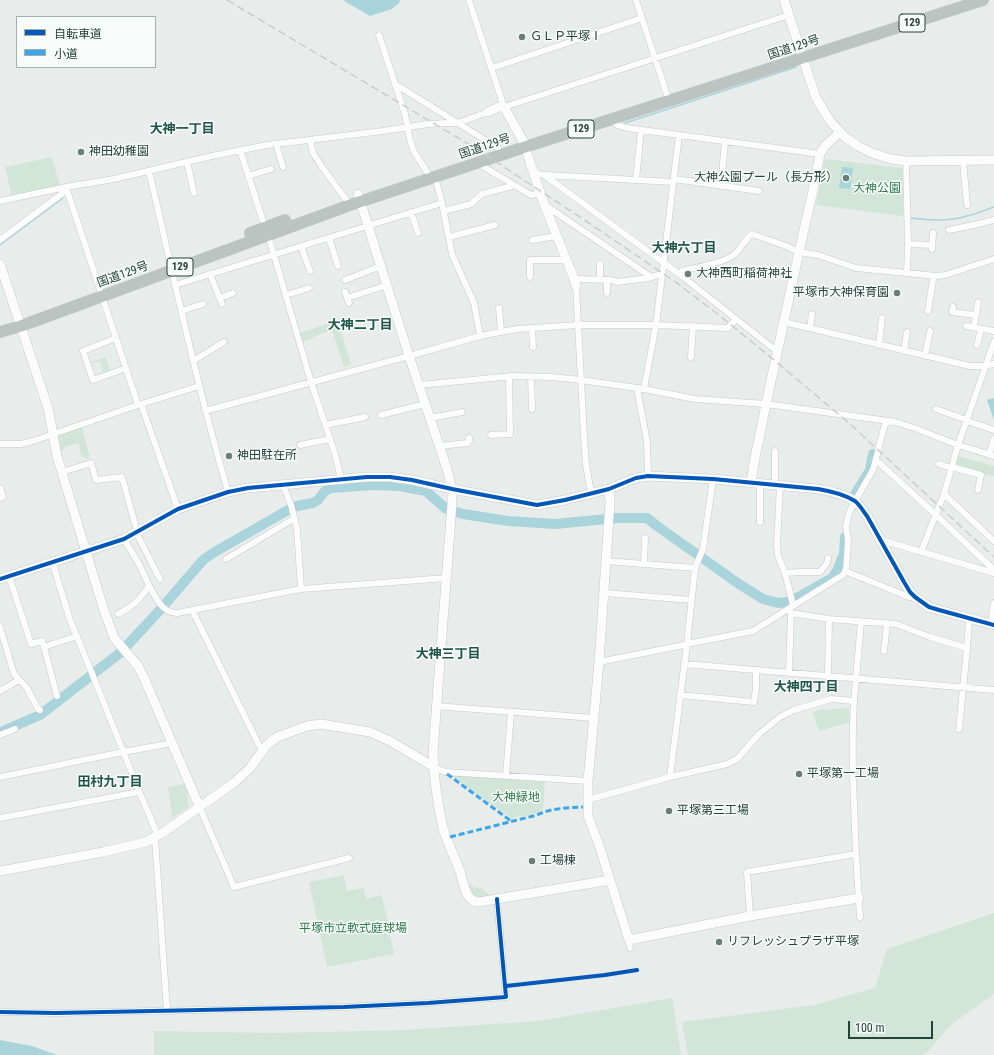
<!DOCTYPE html>
<html>
<head>
<meta charset="utf-8">
<style>
	body { margin:0 }
	#map { position:relative; width:994px; height:1055px; overflow:hidden; background:#e8edeb; font-family:"Roboto Condensed","Noto Sans JP",sans-serif }
	canvas { display:block }
	.legend { position:absolute; left:16px; top:16px; width:140px; height:52px; box-sizing:border-box; background:#f7fbf9; border:1px solid #a3b1ad; margin:0; padding:5px 7px; list-style:none; font-size:12px; color:#24423a }
	.legend li { display:flex; align-items:center; gap:8px; height:20px }
	.legend b { width:20px; border:1px solid #a3b1ad }
	.scale { position:absolute; left:848px; top:1021px; width:85px; height:18px; box-sizing:border-box; border:2px solid #24423a; border-top:0; padding-left:5px; font-size:12px; line-height:14px; white-space:nowrap; color:#24423a; -webkit-text-stroke:3px #f7fbf9; paint-order:stroke }
</style>
</head>
<body>
<div id="map">
<canvas width="994" height="1055"></canvas>
<ul class="legend">
<li><b style="height:5px;background:#0057b8"></b>自転車道</li>
<li><b style="height:5px;background:#3ea4ec"></b>小道</li>
</ul>
<div class="scale">100 m</div>
</div>
<script>
const ctx = document.querySelector('canvas').getContext('2d');
ctx.lineJoin = 'round';
function fill(path, color) { ctx.fillStyle = color; ctx.fill(path, 'evenodd'); }
function stroke(path, color, width, dash) { ctx.strokeStyle = color; ctx.lineWidth = width; ctx.lineCap = dash ? 'butt' : 'round'; ctx.setLineDash(dash || []); ctx.stroke(path); }
function label(font, color, halo, rows, align = 'center') {
  ctx.font = font + ' "Roboto Condensed","Noto Sans JP",sans-serif'; ctx.lineWidth = 3; ctx.setLineDash([]); ctx.textBaseline = 'middle'; ctx.strokeStyle = halo; ctx.fillStyle = color; for (const [text, x, y, turn = 0] of rows) {
    ctx.save(); ctx.translate(x, y); ctx.rotate((+turn || 0) * Math.PI / 180); ctx.textAlign = isNaN(turn) ? turn : align; if (halo) ctx.strokeText(text, 0, 0); ctx.fillText(text, 0, 0); ctx.restore();
  }
}
fill(new Path2D(`
	M 52,157 L 60,186 L 12,197 L 5,167 Z
	M 825,159 L 903,168 L 903,216 L 816,205 Z
	M 337,321 L 351,364 L 344,367 L 332,330 L 315,336 L 313,338 L 302,342 L 299,333 Z
	M 106,357 L 111,373 L 104,375 L 100,361 L 89,364 L 89,363 Z
	M 82,427 L 90,458 L 86,459 L 85,456 L 82,457 L 78,443 L 65,447 L 65,449 L 59,451 L 57,436 Z
	M 958,456 L 994,466 L 994,476 L 958,467 L 956,461 Z
	M 849,708 L 850,722 L 819,731 L 813,713 L 818,710 Z
	M 449,774 L 545,781 L 543,808 L 540,813 L 511,818 Z
	M 186,784 L 189,807 L 172,818 L 168,787 Z
	M 344,875 L 347,891 L 364,888 L 366,899 L 382,895 L 394,954 L 327,967 L 309,882 Z
	M 468,883 C 474,890 478,886 484,890 C 487,892 489,895 492,897 L 481,899 L 471,897 Z
	M 994,913 L 994,994 L 952,1024 L 929,1050 L 923,1055 L 688,1055 L 682,1022 L 814,1005 L 875,988 L 887,949 Z
	M 672,998 L 681,1055 L 154,1055 L 154,1031 L 277,1033 L 404,1030 L 538,1021 Z`), '#d1e6d8');
fill(new Path2D(`
	M 345,0 L 399,0 L 400,2 L 392,9 L 370,16 L 344,1 Z
	M 842,167 L 853,168 L 850,189 L 839,188 Z
	M 994,398 L 994,420 L 987,400 Z
	M 0,1040 L 32,1046 L 57,1055 L 0,1055 Z`), '#a9d4db');
stroke(new Path2D(`
	M 625,123 L 796,67
	M 910,218 C 929,220 948,222 967,216 C 976,214 985,210 994,207
	M 0,245 L 63,198`), '#a9d4db', 1.5);
stroke(new Path2D(`
	M 854,496 L 870,470 L 873,454
	M 3,731 L 40,715 L 120,653 L 160,610 L 203,560 L 213,553 L 288,510 L 297,506 L 313,503 L 318,500 L 325,491 L 331,488 L 373,485 L 399,486 L 426,491 L 445,508 L 463,514 L 508,521 L 555,524 L 617,518 L 647,518 L 657,526 L 739,584 L 763,599 L 778,603 L 787,602 L 795,599 L 832,578 L 837,571 L 844,554 L 845,537`), '#a9d4db', 10);
const street = new Path2D(`
	M 469,0 L 504,107 L 789,15
	M 636,0 L 667,95
	M 379,35 L 405,114 L 410,140 L 414,152 L 427,172
	M 492,68 L 642,18
	M 395,84 L 498,148
	M 611,119 L 617,125 L 627,128 L 820,154
	M 310,140 L 313,153 L 322,167 L 350,205
	M 276,144 L 283,167
	M 240,150 L 274,255 L 311,382 L 335,454 L 341,479
	M 482,161 L 484,167 L 531,195 L 540,193
	M 906,161 L 908,244 L 907,273
	M 963,161 L 967,205
	M 187,162 L 194,193
	M 149,171 C 174,278 197,386 228,492
	M 534,172 L 543,175 L 551,180 L 679,274 L 778,352
	M 545,175 L 673,182
	M 248,176 L 271,169
	M 435,177 L 442,203 L 452,254 L 459,270 L 474,303 L 480,336
	M 674,179 L 759,191
	M 636,180 L 641,130
	M 721,186 L 725,141
	M 66,187 L 138,405
	M 0,201 L 66,187 L 114,179 L 212,156 L 267,145 L 383,131 L 428,124 L 447,123 L 458,123 L 488,112
	M 545,205 L 651,277
	M 444,211 L 471,204 L 482,194 L 512,186 L 513,185
	M 411,212 L 418,233
	M 949,230 L 974,225 L 994,220
	M 449,237 L 495,225
	M 329,238 L 338,266
	M 0,240 L 67,190
	M 532,240 L 556,236
	M 908,244 L 932,245
	M 301,246 L 310,271
	M 932,249 L 933,233
	M 600,264 L 600,280
	M 210,274 L 222,304
	M 679,274 L 682,271 C 696,267 726,263 736,253 C 742,247 745,239 752,234 L 786,246 L 799,252 L 818,255 L 856,268 L 907,273 L 936,276 L 945,275 L 994,259
	M 530,277 L 530,260 L 567,260
	M 574,279 L 611,280 L 617,282 L 649,278 L 651,277 L 662,274
	M 345,280 L 381,266
	M 607,280 L 607,293
	M 175,285 L 442,203
	M 576,286 L 581,380 L 584,436 L 586,465 L 591,493
	M 345,292 L 349,303
	M 286,295 L 309,288
	M 220,298 L 233,293
	M 347,298 L 387,285
	M 953,307 L 952,312 L 975,315
	M 499,308 L 501,331
	M 181,311 L 203,304
	M 928,311 L 933,280 L 933,276
	M 784,322 L 970,366 L 985,366 L 994,364
	M 966,326 L 994,331
	M 974,327 L 978,302
	M 532,328 L 533,347
	M 810,328 L 812,314
	M 116,338 L 83,351 L 93,380 L 126,368
	M 879,345 L 882,318
	M 977,345 L 981,329
	M 904,351 L 907,332
	M 925,356 L 930,331
	M 691,357 L 693,326
	M 193,361 L 224,342
	M 531,377 L 532,409
	M 419,385 L 513,376 L 551,377 L 581,380 L 644,389 L 695,399 L 766,404 L 896,422 L 917,429 L 958,445 L 994,456
	M 637,388 L 647,442 L 648,476
	M 644,389 L 656,325 L 679,135
	M 141,404 L 178,509
	M 936,409 L 967,420
	M 205,411 L 409,356 L 480,336 L 500,332 L 518,329 L 578,325 L 656,325 L 728,328 L 736,319
	M 381,415 L 425,404
	M 430,418 L 462,412
	M 967,421 L 994,430
	M 889,422 L 885,424 L 873,470 L 855,501 L 849,513 L 846,527 L 848,540 L 846,570 L 843,575 L 788,609 L 791,613 L 829,619 L 896,624 L 930,637 L 967,648 L 969,619
	M 325,425 L 365,417
	M 491,435 L 510,434 L 509,377
	M 0,444 L 21,444 L 33,441 L 138,405 L 199,386
	M 300,445 L 330,439
	M 439,446 L 468,443 L 469,441 L 469,438
	M 989,455 L 994,439
	M 876,460 L 936,515 L 994,570
	M 939,464 L 951,468
	M 952,467 L 981,475 L 978,490
	M 62,472 L 91,463 L 96,480 L 122,477 L 139,538 L 160,579
	M 713,479 L 703,549 L 695,568 L 687,644 L 753,631 L 788,609
	M 760,484 L 760,522
	M 283,485 L 291,505 L 297,529 L 301,589
	M 775,485 L 775,451
	M 780,485 L 777,545 L 778,556 L 785,573 L 793,605
	M 0,488 L 3,497 L 0,498
	M 944,494 L 994,541
	M 124,539 C 129,548 135,557 140,566 C 146,578 152,595 161,605 C 165,610 171,613 177,613 L 301,589 L 446,578
	M 881,540 L 994,573
	M 921,552 L 944,494 L 958,445 L 994,342
	M 226,559 L 295,518
	M 52,561 L 70,620 L 93,676 L 139,791 L 158,836
	M 606,561 L 695,568
	M 644,563 L 645,538
	M 845,571 L 909,597 L 915,597
	M 785,573 L 800,572 L 820,572 L 827,563 L 828,558
	M 9,576 L 31,644 L 42,641 L 44,647 L 77,636
	M 604,593 L 692,600
	M 192,610 L 262,751
	M 118,614 C 134,606 139,600 149,586
	M 991,624 L 994,603
	M 0,627 L 14,674 L 27,688 L 38,709 L 40,710
	M 44,647 L 57,696
	M 884,651 L 887,624
	M 599,662 L 684,645 L 687,644 L 670,777
	M 684,664 L 994,690
	M 789,673 L 791,613
	M 828,676 L 829,619
	M 0,691 L 19,680
	M 680,695 L 754,702 L 756,688 L 756,670
	M 854,701 C 851,752 854,803 856,854
	M 435,706 L 594,718
	M 959,729 L 967,648
	M 0,735 L 15,729
	M 434,767 L 445,772 L 588,781
	M 506,776 L 511,712
	M 0,777 L 123,752 L 173,743
	M 587,800 L 670,777 L 727,764 L 737,759 L 759,734 L 780,717 L 794,710 L 831,699 L 854,701 L 861,622
	M 200,808 L 234,887 L 349,858
	M 0,818 L 139,792
	M 155,838 L 167,1011
	M 750,916 L 747,872 L 856,854 L 860,917
	M 629,940 L 630,948
	M 0,1012 L 56,1013 L 344,1007 L 428,1003 L 506,997 L 497,899`);
const secondary = new Path2D(`
	M 784,0 L 816,98 L 830,121 L 845,137 L 858,146 L 872,153 L 891,159 L 906,161 L 994,160
	M 488,112 L 499,107 L 504,107 L 523,141 L 544,204 L 573,276 L 576,286
	M 358,194 L 409,356 L 447,469 L 452,489 L 452,504 L 433,752 C 434,777 437,803 443,828 C 448,843 454,856 460,871 C 462,878 465,895 471,899 C 473,901 476,902 479,902 L 610,880
	M 0,264 L 48,408 L 57,456 L 102,604 L 114,638 L 138,666 L 145,680 L 200,808
	M 751,483 L 754,463 L 766,404 L 799,252 L 814,186 L 820,154 L 825,146 L 840,132
	M 609,489 L 610,503 L 599,662 L 588,781 L 588,816 L 600,848 L 629,940 L 750,916 L 859,898
	M 0,579 L 124,539 L 178,509 L 228,492 L 248,488 L 367,477 L 390,477 L 412,480 L 452,489 L 537,505 L 565,500 L 609,489 L 636,478 L 648,476 L 713,479 L 818,489 C 830,491 844,494 855,501 C 860,505 863,511 867,516 L 904,582 L 910,592 L 915,597 L 929,607 L 939,610 L 994,625
	M 0,871 L 103,852 L 146,842 L 164,832 L 235,782 L 250,768 L 266,746 L 277,737 L 307,726 L 321,724 L 370,732 L 390,741 L 434,767`);
const highway = new Path2D(`
	M 250,233 L 285,220
	M 0,332 L 21,326 L 350,205 L 525,147 L 983,0`);
stroke(street, '#c5cac8', 7);
stroke(secondary, '#c3cbc8', 10);
stroke(highway, '#c3ccc9', 12);
stroke(street, '#fcfcfc', 6);
stroke(secondary, '#fcfcfc', 9);
stroke(highway, '#bcc4c2', 11);
stroke(new Path2D(`
	M 227,0 L 475,148 L 586,221 L 677,283 L 715,312 L 768,355 L 849,423 L 994,557`), '#c9cdcc', 1.5, [8, 4]);
stroke(new Path2D(`
	M 447,774 L 511,821
	M 450,837 L 537,815 C 551,808 567,808 583,807`), '#3ea4ec', 3, [6, 3]);
stroke(new Path2D(`
	M 0,579 L 124,539 L 178,509 L 228,492 L 248,488 L 367,477 L 390,477 L 412,480 L 452,489 L 537,505 L 565,500 L 609,489 L 636,478 L 648,476 L 713,479 L 818,489 C 830,491 844,494 855,501 C 860,505 863,511 867,516 L 904,582 L 910,592 L 915,597 L 929,607 L 939,610 L 994,625
	M 506,986 L 605,975 L 637,970
	M 0,1012 L 56,1013 L 344,1007 L 428,1003 L 506,997 L 497,899`), '#0057b8', 4);
for (const [x, y, r, color] of [
	[522,37,4,"#697e78"],
	[81,152,4,"#697e78"],
	[846,178,4,"#697e78"],
	[688,274,4,"#697e78"],
	[897,293,4,"#697e78"],
	[229,456,4,"#697e78"],
	[799,774,4,"#697e78"],
	[669,811,4,"#697e78"],
	[532,861,4,"#697e78"],
	[719,942,4,"#697e78"]
]) { const dot = new Path2D(); dot.arc(x, y, r, 0, 2 * Math.PI); ctx.fillStyle = color; ctx.fill(dot); stroke(dot, '#f7fbf9', 1.5); }
for (const [x, y, w] of [
	[912,23,26],
	[581,129,26],
	[180,267,26]
]) { const box = new Path2D(); box.roundRect(x - w / 2, y - 9, w, 18, 3); ctx.fillStyle = '#f7fbf9'; ctx.fill(box); stroke(box, '#24423a', 1); }
label('bold 11px', '#24423a', null, [
	["129",912,23],
	["129",581,129],
	["129",180,267]
]);
label('12px', '#24423a', '#f7fbf9', [
	["ＧＬＰ平塚Ⅰ",530,37],
	["神田幼稚園",89,152],
	["大神公園プール（長方形）",838,178,"right"],
	["大神西町稲荷神社",696,274],
	["平塚市大神保育園",889,293,"right"],
	["神田駐在所",237,456],
	["平塚第一工場",807,774],
	["平塚第三工場",677,811],
	["工場棟",540,861],
	["リフレッシュプラザ平塚",727,942]
], 'left');
label('12px', '#24423a', '#f7fbf9', [
	["国道129号",794,48,-18],
	["国道129号",485,147,-19],
	["国道129号",123,275,-20]
]);
label('12px', '#2d7a4b', '#f7fbf9', [
	["大神公園",877,189],
	["大神緑地",516,798],
	["平塚市立軟式庭球場",353,929]
]);
label('bold 13px', '#1f5548', '#f7fbf9', [
	["大神一丁目",182,130],
	["大神六丁目",684,249],
	["大神二丁目",360,326],
	["大神三丁目",448,655],
	["大神四丁目",806,688],
	["田村九丁目",110,783]
]);
</script>
</body>
</html>
